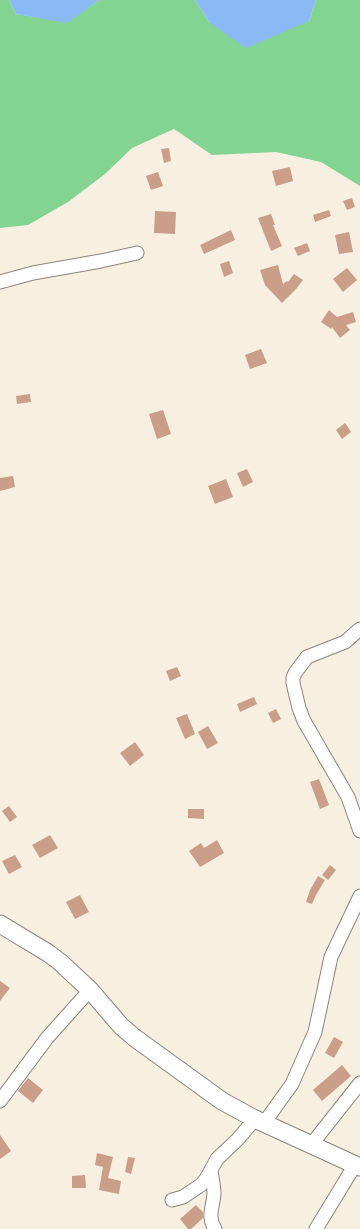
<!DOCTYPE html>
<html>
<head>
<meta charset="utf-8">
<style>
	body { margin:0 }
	canvas { display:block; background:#f7efe0 }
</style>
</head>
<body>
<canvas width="360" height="1229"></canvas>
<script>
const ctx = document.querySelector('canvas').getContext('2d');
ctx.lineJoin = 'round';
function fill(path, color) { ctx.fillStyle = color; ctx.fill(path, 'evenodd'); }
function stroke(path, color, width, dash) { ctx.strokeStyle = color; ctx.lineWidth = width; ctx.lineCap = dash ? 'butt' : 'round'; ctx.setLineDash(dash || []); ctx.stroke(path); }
fill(new Path2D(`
	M 0,0 L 9,0 L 16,14 L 67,22 L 99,0 L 195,0 L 210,23 L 309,21 L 316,0 L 360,0 L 360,186 L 321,162 L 276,152 L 212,155 L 174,129 L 132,148 L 105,174 L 68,202 L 28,225 L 0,228 Z`), '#83d393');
fill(new Path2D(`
	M 9,0 L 99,0 L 67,23 L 16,14 Z
	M 195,0 L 316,0 L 309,21 L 246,48 L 210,23 Z`), '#8abaf6');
fill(new Path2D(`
	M 169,148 L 171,161 L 164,163 L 161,149 Z
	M 290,167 L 293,181 L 276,186 L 272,171 Z
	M 158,172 L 163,186 L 151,190 L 146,176 Z
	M 352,198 L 355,207 L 347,210 L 343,201 Z
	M 329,210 L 331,216 L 315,222 L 313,215 Z
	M 155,211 L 176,212 L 175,234 L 154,233 Z
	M 271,214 L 275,225 L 273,225 L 282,246 L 271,251 L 258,218 Z
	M 231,230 L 235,240 L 204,254 L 200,245 Z
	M 349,232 L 353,252 L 339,254 L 335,235 Z
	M 307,243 L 310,251 L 298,256 L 294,248 Z
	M 229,261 L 233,273 L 224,277 L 220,264 Z
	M 278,265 L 283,284 L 287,281 L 288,282 L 294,274 L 303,280 L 296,289 L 282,303 L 265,285 L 260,270 Z
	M 347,268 L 357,280 L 343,292 L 333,279 Z
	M 329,310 L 337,317 L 353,312 L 356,322 L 346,325 L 350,330 L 340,338 L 332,327 L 331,329 L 321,322 Z
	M 261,349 L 267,363 L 250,369 L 245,355 Z
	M 30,394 L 31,402 L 17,404 L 16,396 Z
	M 163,410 L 171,434 L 157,439 L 149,414 Z
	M 345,423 L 351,432 L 342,439 L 336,430 Z
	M 247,469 L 253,482 L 243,487 L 237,473 Z
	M 13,476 L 15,487 L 0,491 L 0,478 Z
	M 226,479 L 233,497 L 215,504 L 208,486 Z
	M 177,667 L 181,676 L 170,681 L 166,671 Z
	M 254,697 L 257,704 L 240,712 L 237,704 Z
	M 276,709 L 281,719 L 273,723 L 268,713 Z
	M 187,714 L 195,734 L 185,739 L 176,718 Z
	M 208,726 L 218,743 L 207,749 L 198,732 Z
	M 135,742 L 144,755 L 130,766 L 120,753 Z
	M 319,779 L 329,805 L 320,809 L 310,782 Z
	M 9,806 L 17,817 L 10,822 L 2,811 Z
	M 188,809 L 204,809 L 204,819 L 188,818 Z
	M 50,835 L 58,848 L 40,858 L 32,845 Z
	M 217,840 L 224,853 L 200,867 L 189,851 L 201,843 L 204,848 Z
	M 15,855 L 22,867 L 9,874 L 2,861 Z
	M 330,865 L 336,870 L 328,880 L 322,875 Z
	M 318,876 L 325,880 L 316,895 L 312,904 L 306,902 L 310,890 Z
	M 80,895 L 89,912 L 75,919 L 66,902 Z
	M 0,981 L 10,988 L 0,1001 Z
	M 334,1037 L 343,1042 L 334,1058 L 325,1053 Z
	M 342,1065 L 351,1076 L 322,1101 L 313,1090 Z
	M 28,1078 L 43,1090 L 33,1103 L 18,1091 Z
	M 0,1135 L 11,1151 L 0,1159 Z
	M 97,1153 L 113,1157 L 108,1178 L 121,1181 L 119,1194 L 99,1190 L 103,1167 L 95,1165 Z
	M 128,1157 L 135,1158 L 131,1174 L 125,1172 Z
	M 85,1175 L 86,1188 L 72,1188 L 72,1176 Z
	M 196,1205 L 203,1212 L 203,1218 L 191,1229 L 188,1229 L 180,1219 Z`), '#ca9e89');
const minor = new Path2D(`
	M 0,282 L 33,273 L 101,261 L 137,253
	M 360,629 L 345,642 L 307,657 L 295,673 L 293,678 L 293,683 L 299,708 L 304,721 L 348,797 L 360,831
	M 0,1101 L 47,1038 L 90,990
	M 264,1123 L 292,1084 L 315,1032 L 331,957 L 360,896
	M 311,1145 L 360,1083
	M 211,1171 C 212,1178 214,1186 214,1194 C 213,1207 207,1217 215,1229
	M 172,1200 L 183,1197 L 201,1185 L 206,1179 L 217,1159 L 238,1139 L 255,1119
	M 316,1229 L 355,1165`);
const major = new Path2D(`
	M 0,924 L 48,953 L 60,962 L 90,990 L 121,1026 L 135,1038 L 222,1101 L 255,1119 L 360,1167`);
stroke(minor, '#8a867e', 15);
stroke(major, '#8a867e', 19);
stroke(minor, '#fff', 13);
stroke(major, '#fff', 17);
</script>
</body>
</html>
